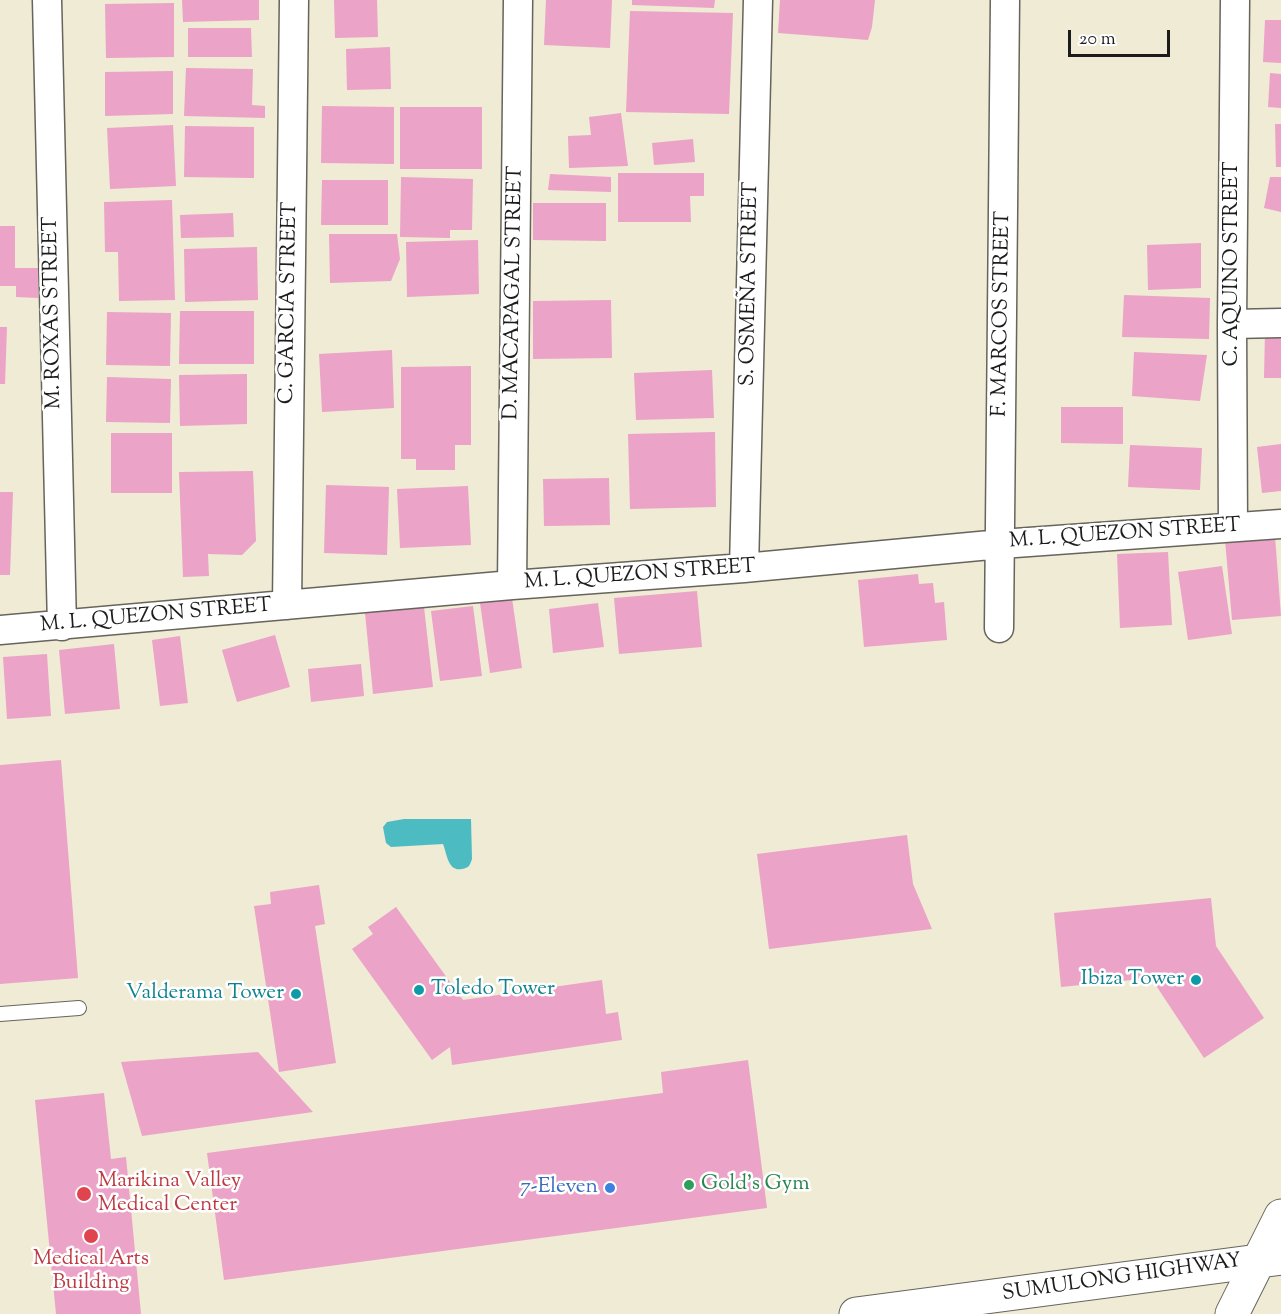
<!DOCTYPE html>
<html>
<head>
<meta charset="utf-8">
<style>
	body { margin:0 }
	#map { position:relative; width:1281px; height:1314px; overflow:hidden; background:#efebd4; font-family:"Sorts Mill Goudy",serif }
	canvas { display:block }
	.scale { position:absolute; left:1068px; top:30px; width:102px; height:27px; box-sizing:border-box; border:3px solid #1c1c1c; border-top:0; padding-left:8px; font-size:18px; line-height:21px; white-space:nowrap; color:#1c1c1c; -webkit-text-stroke:4px #fff; paint-order:stroke }
</style>
</head>
<body>
<div id="map">
<canvas width="1281" height="1314"></canvas>
<div class="scale">20 m</div>
</div>
<script>
const ctx = document.querySelector('canvas').getContext('2d');
ctx.lineJoin = 'round';
function fill(path, color) { ctx.fillStyle = color; ctx.fill(path, 'evenodd'); }
function stroke(path, color, width, dash) { ctx.strokeStyle = color; ctx.lineWidth = width; ctx.lineCap = dash ? 'butt' : 'round'; ctx.setLineDash(dash || []); ctx.stroke(path); }
function label(font, color, halo, rows, align = 'center') {
  ctx.font = font + ' "Sorts Mill Goudy",serif'; ctx.lineWidth = 5; ctx.setLineDash([]); ctx.textBaseline = 'middle'; ctx.strokeStyle = halo; ctx.fillStyle = color; for (const [text, x, y, turn = 0] of rows) {
    ctx.save(); ctx.translate(x, y); ctx.rotate((+turn || 0) * Math.PI / 180); ctx.textAlign = isNaN(turn) ? turn : align; if (halo) ctx.strokeText(text, 0, 0); ctx.fillText(text, 0, 0); ctx.restore();
  }
}
fill(new Path2D(`
	M 404,819 L 471,819 L 472,859 C 470,865 469,868 462,869 C 448,872 447,854 443,844 L 391,847 L 386,843 L 383,827 L 387,822 Z`), '#4dbbc2');
fill(new Path2D(`
	M 182,0 L 259,0 L 259,20 L 183,22 Z
	M 334,0 L 377,0 L 378,37 L 335,38 Z
	M 546,0 L 612,0 L 610,48 L 544,45 Z
	M 632,0 L 715,0 L 714,8 L 632,5 Z
	M 780,0 L 875,0 L 872,27 L 868,40 L 778,33 Z
	M 174,3 L 174,57 L 106,58 L 105,4 Z
	M 630,11 L 733,13 L 729,114 L 626,112 Z
	M 1265,20 L 1281,20 L 1281,63 L 1263,62 Z
	M 188,28 L 251,28 L 252,57 L 188,57 Z
	M 390,47 L 391,89 L 347,90 L 346,49 Z
	M 186,68 L 253,69 L 252,105 L 265,106 L 265,118 L 184,116 Z
	M 173,71 L 173,114 L 105,116 L 105,72 Z
	M 1270,73 L 1281,74 L 1281,108 L 1268,107 Z
	M 322,106 L 394,107 L 394,164 L 321,163 Z
	M 400,107 L 482,107 L 482,169 L 400,169 Z
	M 621,113 L 628,166 L 569,168 L 568,136 L 591,135 L 589,117 Z
	M 1275,124 L 1281,124 L 1281,167 L 1276,167 Z
	M 173,125 L 176,186 L 110,189 L 107,128 Z
	M 185,126 L 254,127 L 254,178 L 184,177 Z
	M 693,139 L 695,162 L 654,165 L 652,143 Z
	M 618,173 L 704,173 L 704,196 L 690,196 L 691,222 L 618,222 Z
	M 550,174 L 611,177 L 611,192 L 548,190 Z
	M 401,177 L 473,179 L 472,230 L 450,230 L 450,238 L 400,237 Z
	M 1270,177 L 1281,177 L 1281,212 L 1264,208 Z
	M 322,180 L 388,180 L 388,225 L 321,225 Z
	M 172,200 L 175,300 L 119,301 L 118,252 L 105,252 L 104,202 Z
	M 533,203 L 606,203 L 606,241 L 533,240 Z
	M 233,213 L 234,237 L 181,238 L 180,215 Z
	M 0,226 L 15,226 L 15,268 L 38,268 L 38,298 L 16,297 L 16,286 L 0,286 Z
	M 329,234 L 397,234 L 400,259 L 391,281 L 330,283 Z
	M 478,240 L 479,294 L 407,297 L 406,242 Z
	M 1201,243 L 1201,288 L 1148,290 L 1147,245 Z
	M 257,247 L 258,300 L 185,302 L 184,249 Z
	M 1124,295 L 1210,298 L 1209,339 L 1122,337 Z
	M 611,300 L 612,358 L 533,359 L 533,301 Z
	M 180,311 L 254,311 L 254,364 L 179,364 Z
	M 107,312 L 171,313 L 170,366 L 106,365 Z
	M 0,327 L 7,327 L 5,384 L 0,384 Z
	M 1265,330 L 1281,331 L 1281,378 L 1264,378 Z
	M 392,350 L 394,408 L 322,412 L 319,354 Z
	M 1134,352 L 1207,355 L 1200,401 L 1132,396 Z
	M 471,366 L 471,445 L 455,445 L 455,470 L 416,470 L 416,459 L 401,459 L 401,367 Z
	M 712,370 L 714,418 L 636,420 L 634,373 Z
	M 247,374 L 247,424 L 180,426 L 179,375 Z
	M 107,377 L 171,379 L 170,423 L 106,422 Z
	M 1061,407 L 1123,407 L 1123,444 L 1061,443 Z
	M 715,432 L 716,507 L 630,509 L 628,434 Z
	M 111,433 L 172,433 L 172,493 L 111,493 Z
	M 1281,444 L 1281,491 L 1262,493 L 1257,447 Z
	M 1130,445 L 1202,448 L 1200,490 L 1128,487 Z
	M 253,471 L 256,541 L 242,555 L 208,554 L 209,576 L 183,577 L 179,472 Z
	M 609,478 L 610,525 L 544,526 L 543,479 Z
	M 326,485 L 389,487 L 387,555 L 324,553 Z
	M 468,486 L 471,545 L 400,548 L 397,489 Z
	M 0,492 L 13,492 L 10,575 L 0,575 Z
	M 1275,536 L 1281,616 L 1232,620 L 1225,540 Z
	M 1168,552 L 1172,625 L 1120,628 L 1117,554 Z
	M 1222,566 L 1232,634 L 1188,640 L 1178,572 Z
	M 918,574 L 919,584 L 933,583 L 935,603 L 944,602 L 947,640 L 864,647 L 858,580 Z
	M 697,591 L 702,647 L 619,654 L 614,598 Z
	M 512,598 L 522,668 L 490,673 L 480,603 Z
	M 598,603 L 604,647 L 553,653 L 549,609 Z
	M 473,606 L 482,676 L 440,681 L 431,611 Z
	M 424,607 L 433,687 L 373,694 L 365,613 Z
	M 275,635 L 290,687 L 237,702 L 222,650 Z
	M 180,636 L 188,703 L 160,706 L 152,640 Z
	M 114,644 L 120,709 L 65,714 L 59,650 Z
	M 47,654 L 51,716 L 7,719 L 3,657 Z
	M 361,664 L 364,696 L 311,702 L 308,669 Z
	M 61,760 L 78,978 L 0,984 L 0,765 Z
	M 907,835 L 913,884 L 932,929 L 769,949 L 757,854 Z
	M 319,885 L 325,924 L 315,926 L 336,1063 L 279,1072 L 254,906 L 271,904 L 270,892 Z
	M 1211,898 L 1216,946 L 1264,1018 L 1204,1058 L 1151,978 L 1061,987 L 1054,913 Z
	M 396,907 L 463,1000 L 602,980 L 606,1014 L 618,1012 L 622,1040 L 452,1065 L 450,1047 L 432,1060 L 352,949 L 373,934 L 368,927 Z
	M 258,1052 L 313,1112 L 142,1136 L 121,1062 Z
	M 748,1060 L 767,1208 L 224,1280 L 207,1153 L 663,1093 L 661,1072 Z
	M 104,1093 L 111,1159 L 126,1157 L 141,1314 L 56,1314 L 35,1100 Z`), '#eba3c7');
const lane = new Path2D(`
	M 0,1014 L 79,1008`);
const street = new Path2D(`
	M 47,0 L 62,626
	M 1232,324 L 1281,323
	M 1233,527 L 1232,324 L 1235,0
	M 744,568 L 758,0
	M 512,585 L 518,0
	M 287,605 L 294,0
	M 999,628 L 1005,0
	M 0,630 L 512,585 L 744,568 L 1001,544 L 1281,524`);
const secondary = new Path2D(`
	M 856,1314 L 1281,1258
	M 1232,1314 L 1281,1216`);
stroke(lane, '#66645c', 16);
stroke(street, '#66645c', 31);
stroke(secondary, '#66645c', 35);
stroke(lane, '#fff', 14);
stroke(street, '#fff', 28);
stroke(secondary, '#fff', 33);
for (const [x, y, r, color] of [
	[1196,980,6,"#0f9aa8"],
	[419,990,6,"#0f9aa8"],
	[296,994,6,"#0f9aa8"],
	[689,1185,6,"#2e9e5b"],
	[610,1188,6,"#3f7fe0"],
	[84,1194,8,"#e0444e"],
	[91,1236,8,"#e0444e"]
]) { const dot = new Path2D(); dot.arc(x, y, r, 0, 2 * Math.PI); ctx.fillStyle = color; ctx.fill(dot); stroke(dot, '#fff', 2); }
label('21px', '#1c1c1c', '#fff', [
	["C. AQUINO STREET",1233,264,-90],
	["S. OSMEÑA STREET",751,284,-89],
	["D. MACAPAGAL STREET",515,293,-89],
	["C. GARCIA STREET",290,303,-89],
	["M. ROXAS STREET",54,313,-91],
	["F. MARCOS STREET",1003,314,-89],
	["M. L. QUEZON STREET",1125,535,-4],
	["M. L. QUEZON STREET",640,576,-4],
	["M. L. QUEZON STREET",156,617,-5],
	["SUMULONG HIGHWAY",1122,1279,-8]
]);
label('21px', '#0d838f', '#fff', [
	["Ibiza Tower",1184,980],
	["Toledo Tower",431,990,"left"],
	["Valderama Tower",284,994]
], 'right');
label('21px', '#be3a42', '#fff', [
	["Marikina Valley",98,1182],
	["Medical Center",98,1206],
	["Medical Arts",91,1260,"center"],
	["Building",91,1284,"center"]
], 'left');
label('21px', '#27864d', '#fff', [
	["Gold's Gym",701,1185]
], 'left');
label('21px', '#366cbe', '#fff', [
	["7-Eleven",598,1188]
], 'right');
</script>
</body>
</html>
